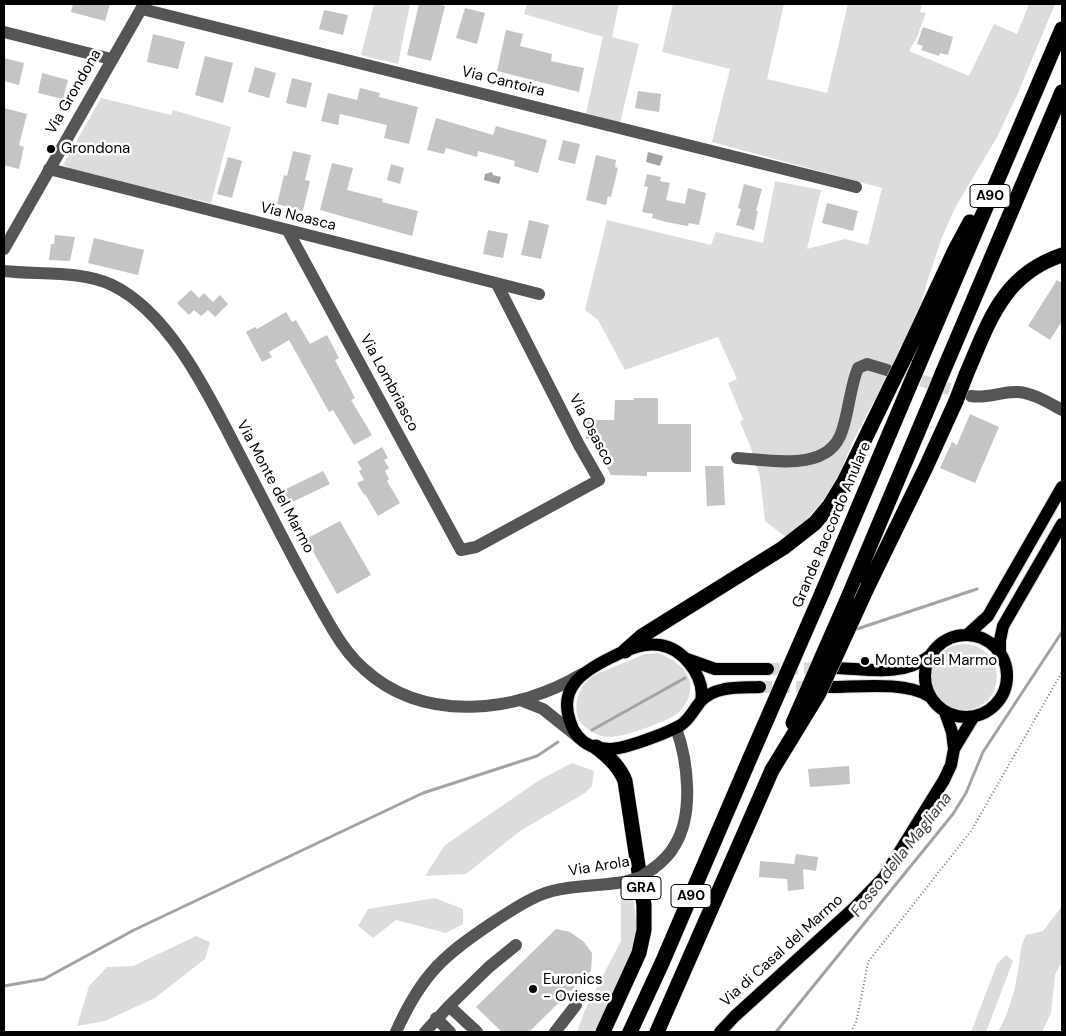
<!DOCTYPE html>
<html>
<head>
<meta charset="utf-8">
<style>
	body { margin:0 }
	#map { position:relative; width:1066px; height:1036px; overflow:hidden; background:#fff; font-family:"DM Sans",sans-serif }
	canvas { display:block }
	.frame { position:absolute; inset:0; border:5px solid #000; pointer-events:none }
</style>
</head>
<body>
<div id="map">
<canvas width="1066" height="1036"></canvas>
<div class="frame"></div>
</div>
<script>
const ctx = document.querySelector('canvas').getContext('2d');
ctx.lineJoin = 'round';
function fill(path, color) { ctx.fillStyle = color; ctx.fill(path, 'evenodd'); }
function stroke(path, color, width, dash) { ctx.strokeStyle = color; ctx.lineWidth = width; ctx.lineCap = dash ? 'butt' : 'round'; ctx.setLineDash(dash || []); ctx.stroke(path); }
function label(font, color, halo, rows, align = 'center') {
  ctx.font = font + ' "DM Sans",sans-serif'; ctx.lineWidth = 5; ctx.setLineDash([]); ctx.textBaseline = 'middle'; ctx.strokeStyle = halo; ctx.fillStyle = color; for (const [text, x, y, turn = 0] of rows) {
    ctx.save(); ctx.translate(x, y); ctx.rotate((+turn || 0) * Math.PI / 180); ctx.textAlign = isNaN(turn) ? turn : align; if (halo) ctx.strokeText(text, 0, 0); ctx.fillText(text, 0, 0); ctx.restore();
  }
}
fill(new Path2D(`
	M 374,4 L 410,4 L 398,64 L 361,55 Z
	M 527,4 L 619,4 L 612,37 L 639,44 L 620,123 L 586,113 L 603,37 L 524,14 Z
	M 673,4 L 784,4 L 767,79 L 827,93 L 848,4 L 922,4 L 920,12 L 926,13 L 917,37 L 909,51 L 969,76 L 994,24 L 1017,34 L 1029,4 L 1055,4 L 1018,93 L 997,137 L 955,208 L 942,237 L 927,282 L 922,301 L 886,380 L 868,412 L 851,445 L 837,480 L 822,502 L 802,525 L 787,538 L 765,521 L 760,477 L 751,448 L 740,422 L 743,419 L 728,383 L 737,379 L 718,337 L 625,370 L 598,320 L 585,310 L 607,220 L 711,245 L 716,232 L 763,243 L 775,181 L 821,190 L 807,249 L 845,239 L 868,245 L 882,188 L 712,142 L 730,69 L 662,52 Z
	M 101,98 L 171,115 L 173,110 L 231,127 L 211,203 L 75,171 L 63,165 Z
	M931 677a33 33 0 1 1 66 0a33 33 0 1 1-66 0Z
	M 658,653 C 685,663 703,685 680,711 C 671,720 657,723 646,728 C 626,734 606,744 588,729 C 582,725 578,721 577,714 C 574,699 581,686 592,676 L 645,654 Z
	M 572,763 L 594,771 L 592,786 L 585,793 L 520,831 L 466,874 L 425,876 L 445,845 L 541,779 Z
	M 628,896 L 633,897 L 639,943 L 596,1032 L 577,1032 L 585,1010 L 621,941 L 621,897 Z
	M 435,898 L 463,909 L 463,924 L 446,933 L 396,920 L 373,938 L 358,926 L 368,909 Z
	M 1062,906 L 1062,962 L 1055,975 L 1051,1013 L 1042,1032 L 998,1032 C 1007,1016 1014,995 1017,976 C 1021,960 1018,951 1026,935 L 1043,931 Z
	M 196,936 L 210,942 L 205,959 L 155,998 L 105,1021 L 77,1026 L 89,986 L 107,967 L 133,966 Z
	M 1006,955 L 1013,961 L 986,1032 L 971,1032 L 997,964 Z`), '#dcdcdc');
fill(new Path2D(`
	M 648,152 L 663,156 L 660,166 L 646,162 Z
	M 492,172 L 493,175 L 501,177 L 499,184 L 484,180 L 485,174 Z`), '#a3a3a3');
stroke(new Path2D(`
	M 854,630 L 977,589
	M 592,730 L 685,678
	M 4,986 L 44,979 L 134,930 L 423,793 L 537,756 L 558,742
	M 776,1032 L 953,814 L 966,793 L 983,752 L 1062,632`), '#a3a3a3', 3);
fill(new Path2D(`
	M 73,4 L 110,4 L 105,21 L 71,12 Z
	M 419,4 L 434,4 L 445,6 L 431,61 L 407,55 Z
	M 465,8 L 485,13 L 477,44 L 456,38 Z
	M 324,10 L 348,15 L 343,35 L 319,29 Z
	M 923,27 L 953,37 L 948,55 L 940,53 L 939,56 L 921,50 L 923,46 L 917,44 Z
	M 506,30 L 523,34 L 520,46 L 552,54 L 551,61 L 584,68 L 579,92 L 497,71 Z
	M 153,34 L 185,42 L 178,69 L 147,62 Z
	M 205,56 L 233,63 L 223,103 L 195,95 Z
	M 4,58 L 24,63 L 19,85 L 4,81 Z
	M 255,67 L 276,73 L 269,98 L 248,92 Z
	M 42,73 L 68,80 L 63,99 L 38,93 Z
	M 292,78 L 312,83 L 306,108 L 286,103 Z
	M 360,88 L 380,93 L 379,97 L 418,107 L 409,144 L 384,138 L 387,125 L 340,114 L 338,125 L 321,121 L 328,93 L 357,100 Z
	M 638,91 L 661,94 L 659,112 L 635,108 Z
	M 4,108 L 27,114 L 19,145 L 24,147 L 19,169 L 4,165 Z
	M 436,118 L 493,135 L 496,126 L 547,140 L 538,173 L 514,166 L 515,161 L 478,151 L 477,157 L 446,148 L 444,154 L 427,150 Z
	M 563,140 L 580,144 L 575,164 L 558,160 Z
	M 293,151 L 311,155 L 305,180 L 310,181 L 303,211 L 277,204 L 284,175 L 287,176 Z
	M 596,155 L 616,160 L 615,167 L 618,168 L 611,197 L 608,196 L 606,205 L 586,200 Z
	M 228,157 L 242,161 L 232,198 L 217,194 Z
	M 332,163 L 353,168 L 347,190 L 383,199 L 382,202 L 418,211 L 412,236 L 320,210 Z
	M 391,164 L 404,168 L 400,184 L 387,180 Z
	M 647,174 L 661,177 L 660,181 L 670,183 L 666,200 L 685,204 L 688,188 L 706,193 L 699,225 L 689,223 L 688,226 L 666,222 L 652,218 L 653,214 L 642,212 L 648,187 L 644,186 Z
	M 744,184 L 762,189 L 756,211 L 758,211 L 754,230 L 736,225 L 741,209 L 738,208 Z
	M 827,203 L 858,211 L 853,231 L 822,223 Z
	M 529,220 L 549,225 L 541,259 L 521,255 Z
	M 488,230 L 508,234 L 503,258 L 483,254 Z
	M 55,235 L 75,237 L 70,261 L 49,260 L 51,244 L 54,244 Z
	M 94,238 L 144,250 L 138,275 L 88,263 Z
	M 1057,280 L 1062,283 L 1062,321 L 1050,340 L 1028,326 Z
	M 191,290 L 199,298 L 204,293 L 213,302 L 220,295 L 228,304 L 215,317 L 208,310 L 201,316 L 194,310 L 189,315 L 177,303 Z
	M 286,312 L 292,322 L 296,320 L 310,344 L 327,335 L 339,358 L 335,360 L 355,398 L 351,400 L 372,435 L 354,445 L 333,410 L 329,412 L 289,340 L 269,352 L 272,357 L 262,362 L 246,332 L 255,327 L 257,329 Z
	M 634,398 L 658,398 L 658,424 L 691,424 L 691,472 L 647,472 L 647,476 L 611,475 L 601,456 L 601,439 L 586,439 L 586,420 L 614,420 L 615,400 L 634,400 Z
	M 970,414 L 999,427 L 975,483 L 940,468 L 952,442 L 957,445 Z
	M 382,447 L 388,458 L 384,460 L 389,468 L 385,471 L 389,479 L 387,481 L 400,503 L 378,516 L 365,494 L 364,495 L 357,483 L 364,480 L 359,471 L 362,469 L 357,462 Z
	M 705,466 L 723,466 L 725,505 L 707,506 Z
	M 323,471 L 330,484 L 288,504 L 282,491 Z
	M 340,521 L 371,575 L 337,594 L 306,539 Z
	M 849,766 L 850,784 L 810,787 L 808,769 Z
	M 796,854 L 818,857 L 816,871 L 803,869 L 804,889 L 788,891 L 787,879 L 759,877 L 760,861 L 794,864 Z
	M 556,929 L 570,932 L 584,942 L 592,953 L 591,971 L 529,1032 L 502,1032 L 476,1007 Z`), '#c4c4c4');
stroke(new Path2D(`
	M 904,375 L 968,395`), '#d9d9d9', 12, [12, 6]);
stroke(new Path2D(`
	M 768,669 L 824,668
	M 760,687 L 818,687`), '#d9d9d9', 12, [12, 6]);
const major = new Path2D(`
	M925 676a41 41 0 1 1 82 0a41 41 0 1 1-82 0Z
	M 967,635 L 988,616 L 1062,487
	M 1000,653 L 1000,640 L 1003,626 L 1062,524
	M 687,659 L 715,669 L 768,669
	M 837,668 C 867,669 904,677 929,656
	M 829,687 C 858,687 904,681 929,696
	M 701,701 C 704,686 698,674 689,663 C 682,654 672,647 660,645 C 643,642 625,650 610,658 C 584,671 558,687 570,721 C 573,732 580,741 591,746 C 597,748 603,749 610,749 C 625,749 667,733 681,725 C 690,719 694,709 701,701 C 716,685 741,688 760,687
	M 945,712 L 952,732 L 954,749
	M 720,1032 L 735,1016 L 854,908 L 884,877 L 944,780 L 951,765 L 954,749 L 974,716`);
const highway = new Path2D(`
	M 904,359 L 955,250 L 970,222
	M 919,364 L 1062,29
	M 942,374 L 1062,92
	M 966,375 C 989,322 1002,275 1062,255
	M 868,586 L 926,467 L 956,401
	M 822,593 L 910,385
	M 847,600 L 933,396
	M 625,651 L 642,636 L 783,548 L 815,523 L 830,505 L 844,482 L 894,379
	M 596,747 C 608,756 620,767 625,781 L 644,905 L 644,930 L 639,953 L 603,1032
	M 630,1032 L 662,963 L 750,758
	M 657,1032 L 772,770`);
stroke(major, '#dbdbdb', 14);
stroke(highway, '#dbdbdb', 16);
stroke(new Path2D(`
	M 851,1032 L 856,1022 L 860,1004 L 868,962 L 971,831 L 1062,672`), '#777', 2, [1, 2.5]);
stroke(new Path2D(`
	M 142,9 L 856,187
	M 4,32 L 111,59
	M 49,169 L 539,294
	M 288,231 L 461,550 L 476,547 L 599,480 L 579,445 L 497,284
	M 4,249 L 144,4
	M 4,271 C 38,275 81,270 112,285 C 173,314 214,406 244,463 C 273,518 301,576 333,630 C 342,645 351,658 364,669 C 424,724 517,713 582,674
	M 971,396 C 987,399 1002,391 1018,392 C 1033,393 1049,403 1062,410
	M 737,458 C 770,460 829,473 842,431 C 849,411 850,387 858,368 L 867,364 L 887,370
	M 520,700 L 543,709 L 578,737
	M 654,868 C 662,862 670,854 675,845 C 694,814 688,761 676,728
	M 449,1006 L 489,967 L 516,945
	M 436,1018 L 450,1032
	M 396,1032 C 422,973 445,954 498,919 C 514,909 533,896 552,891 C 575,885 600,886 624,882
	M 425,1032 L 449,1006 L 477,1032
	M 555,1032 L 576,1005`), '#555', 12);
stroke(major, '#000', 12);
stroke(highway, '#000', 15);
const highwayBridge = new Path2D(`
	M 894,379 L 904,359
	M 910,385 L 919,364
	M 933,396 L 942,374
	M 956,401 L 966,375
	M 793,723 L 847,600
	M 750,758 L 822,593
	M 772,770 L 819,693 L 868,586`);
stroke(highwayBridge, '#dbdbdb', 16, []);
stroke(new Path2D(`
	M 624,882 L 641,877 L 654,868`), '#555', 12);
stroke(highwayBridge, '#000', 15);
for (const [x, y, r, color] of [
	[51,149,5,"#000"],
	[865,661,5,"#000"],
	[533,989,5,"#000"]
]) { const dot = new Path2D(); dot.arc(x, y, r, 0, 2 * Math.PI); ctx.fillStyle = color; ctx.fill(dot); stroke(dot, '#fff', 2); }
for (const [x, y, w] of [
	[990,196,40],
	[641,888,40],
	[691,896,40]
]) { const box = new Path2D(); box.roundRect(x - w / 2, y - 11.5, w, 23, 4); ctx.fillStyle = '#fff'; ctx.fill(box); stroke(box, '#000', 1); }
label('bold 14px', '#000', null, [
	["A90",990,196],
	["GRA",641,888],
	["A90",691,896]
]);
label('15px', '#000', '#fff', [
	["Via Cantoira",503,82,14],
	["Via Grondona",74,92,-60],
	["Via Noasca",298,217,14],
	["Via Lombriasco",389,383,62],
	["Via Osasco",591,430,62],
	["Via Monte del Marmo",275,487,62],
	["Grande Raccordo Anulare",832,525,-67],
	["Via Arola",599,867,-9],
	["Via di Casal del Marmo",782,951,-42]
]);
label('15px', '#000', '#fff', [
	["Grondona",61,149],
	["Monte del Marmo",875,661],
	["Euronics",543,980],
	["- Oviesse",543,997]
], 'left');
label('italic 16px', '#444', '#fff', [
	["Fosso della Magliana",902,855,-52]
]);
</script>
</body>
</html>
